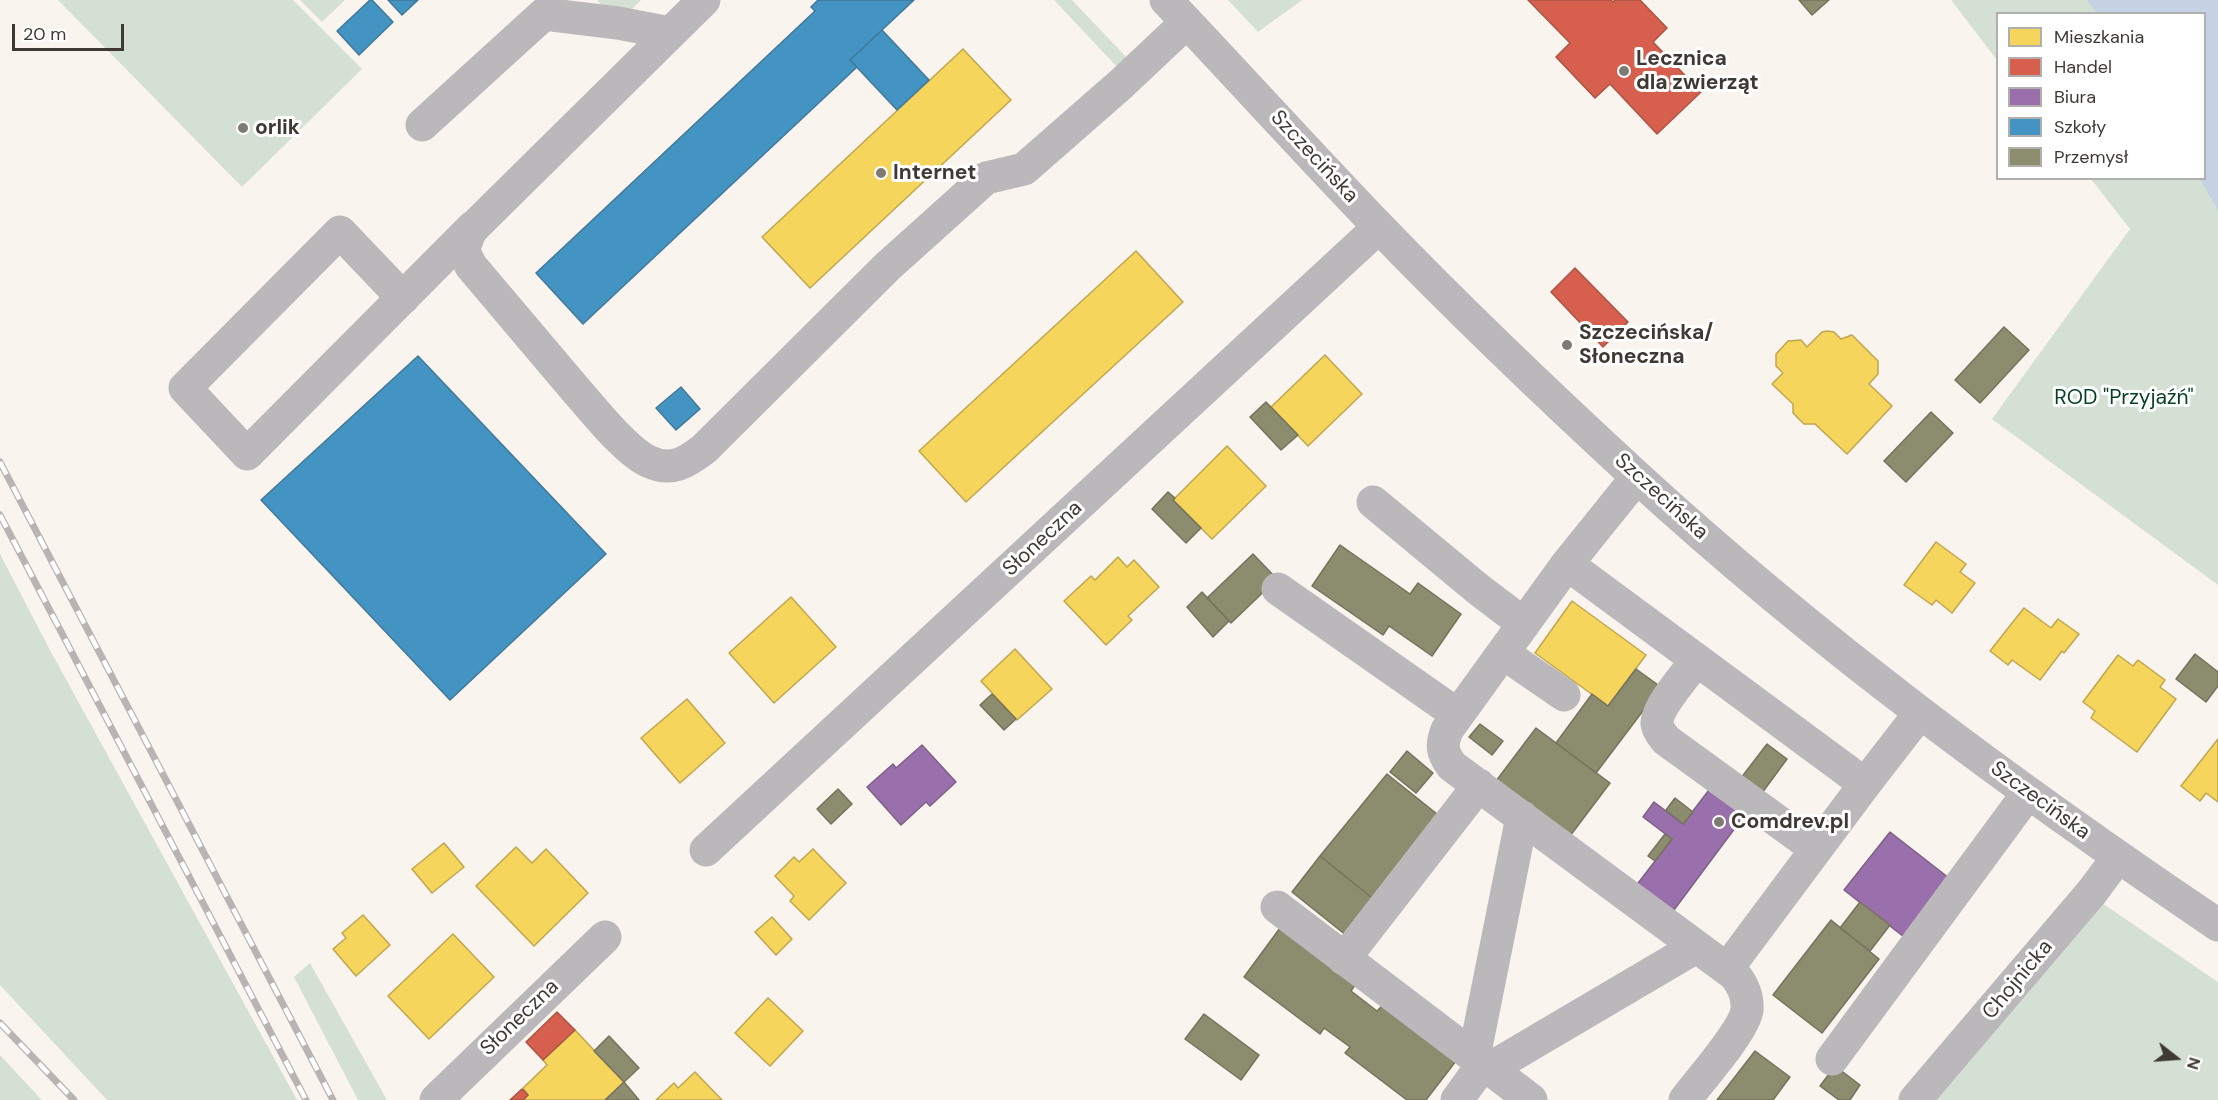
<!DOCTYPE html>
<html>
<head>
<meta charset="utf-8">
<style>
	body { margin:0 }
	#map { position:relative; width:2218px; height:1100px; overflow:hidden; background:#faf4ee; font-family:"DM Sans",sans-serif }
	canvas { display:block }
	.legend { position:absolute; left:1996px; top:12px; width:210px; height:168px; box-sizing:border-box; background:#fff; border:2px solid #b2b0ae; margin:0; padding:8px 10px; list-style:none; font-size:18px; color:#3f3934 }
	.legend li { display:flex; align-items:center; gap:12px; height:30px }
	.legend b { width:30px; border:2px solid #b2b0ae }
	.north { position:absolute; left:2146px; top:1028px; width:60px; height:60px; -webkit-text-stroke:4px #fff; paint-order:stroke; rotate:107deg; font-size:16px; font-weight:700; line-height:24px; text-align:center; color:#3f3934 }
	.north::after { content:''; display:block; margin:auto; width:21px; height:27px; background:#3f3934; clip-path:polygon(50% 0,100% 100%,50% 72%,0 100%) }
	.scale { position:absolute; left:12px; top:24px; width:112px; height:27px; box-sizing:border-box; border:3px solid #3f3934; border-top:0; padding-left:8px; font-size:18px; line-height:21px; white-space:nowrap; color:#3f3934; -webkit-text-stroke:4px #fff; paint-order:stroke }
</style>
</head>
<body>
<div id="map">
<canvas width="2218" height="1100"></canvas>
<ul class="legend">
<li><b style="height:16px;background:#f6d55c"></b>Mieszkania</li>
<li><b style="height:16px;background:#d6604d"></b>Handel</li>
<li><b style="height:16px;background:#9970ab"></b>Biura</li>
<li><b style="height:16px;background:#4393c3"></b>Szkoły</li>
<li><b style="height:16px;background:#8c8c6e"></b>Przemysł</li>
</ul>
<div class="north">N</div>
<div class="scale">20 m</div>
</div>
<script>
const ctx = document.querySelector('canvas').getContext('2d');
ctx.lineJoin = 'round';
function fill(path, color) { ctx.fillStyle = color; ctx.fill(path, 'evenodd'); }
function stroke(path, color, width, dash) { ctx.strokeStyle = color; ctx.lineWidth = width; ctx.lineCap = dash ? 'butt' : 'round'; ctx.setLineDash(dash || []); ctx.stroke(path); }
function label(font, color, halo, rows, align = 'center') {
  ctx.font = font + ' "DM Sans",sans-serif'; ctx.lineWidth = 6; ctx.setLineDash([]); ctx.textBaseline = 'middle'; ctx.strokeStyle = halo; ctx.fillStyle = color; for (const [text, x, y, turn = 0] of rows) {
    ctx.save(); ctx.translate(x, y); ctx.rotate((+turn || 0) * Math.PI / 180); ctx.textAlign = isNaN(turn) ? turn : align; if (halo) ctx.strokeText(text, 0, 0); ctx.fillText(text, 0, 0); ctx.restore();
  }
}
fill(new Path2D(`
	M 58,0 L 293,0 L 362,69 L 242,187 Z
	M 300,0 L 345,0 L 322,22 Z
	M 597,0 L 641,0 L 618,23 Z
	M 1054,0 L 1072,0 L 1129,60 L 1119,69 Z
	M 1228,0 L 1302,0 L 1258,32 Z
	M 1951,0 L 2218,0 L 2218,585 L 1992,419 L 2130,229 L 2091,179 L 2204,178 L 2204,14 L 1998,14 L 1997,60 Z
	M 0,554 L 51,652 L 297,1100 L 107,1100 L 0,985 Z
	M 2099,901 L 2218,982 L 2218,1100 L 1930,1100 Z
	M 310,963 L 387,1100 L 358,1100 L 294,977 Z
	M 0,1055 L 38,1096 L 42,1100 L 0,1100 Z`), '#d5e0d4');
fill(new Path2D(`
	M 2087,0 L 2218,0 L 2218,210 L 2200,179 L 2204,178 L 2204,14 L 2097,13 Z`), '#c4d2e4');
const homes = new Path2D(`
	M 963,49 L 1011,100 L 810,288 L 762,237 Z
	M 1136,251 L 1183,302 L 966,502 L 919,451 Z
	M 1827,331 L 1834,332 L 1841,339 L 1852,335 L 1878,361 L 1878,374 L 1869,384 L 1892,406 L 1847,454 L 1815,424 L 1804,424 L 1793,413 L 1793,404 L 1772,384 L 1783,373 L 1776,366 L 1776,354 L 1788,341 L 1801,340 L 1807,347 L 1822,332 Z
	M 1325,355 L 1362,394 L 1308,446 L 1271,407 Z
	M 1227,446 L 1266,486 L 1212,539 L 1173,500 Z
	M 1936,542 L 1966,564 L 1960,572 L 1975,583 L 1952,613 L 1936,600 L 1932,605 L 1904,585 Z
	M 1118,557 L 1127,567 L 1134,560 L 1159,587 L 1128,616 L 1132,620 L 1106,645 L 1064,601 L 1091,576 L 1095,580 Z
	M 791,597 L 836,647 L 774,703 L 729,653 Z
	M 1572,601 L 1646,655 L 1608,706 L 1535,653 Z
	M 2024,608 L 2051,628 L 2058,619 L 2079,634 L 2064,653 L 2062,651 L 2040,680 L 2012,660 L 2008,665 L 1990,651 Z
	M 1015,649 L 1052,689 L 1017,720 L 981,681 Z
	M 2118,655 L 2133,666 L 2138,660 L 2165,680 L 2160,687 L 2176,699 L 2137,752 L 2091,718 L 2095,711 L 2083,702 Z
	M 687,699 L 725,743 L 680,783 L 641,738 Z
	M 2218,739 L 2218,802 L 2206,793 L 2200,801 L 2181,786 Z
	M 444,843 L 464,867 L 432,893 L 412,869 Z
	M 516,847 L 532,863 L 546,849 L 588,893 L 534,946 L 476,886 Z
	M 813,849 L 846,883 L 809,920 L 790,901 L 794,896 L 775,876 L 794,857 L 799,862 Z
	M 363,915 L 390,945 L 356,976 L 333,949 L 346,938 L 342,933 Z
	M 772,917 L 792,939 L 776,955 L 755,932 Z
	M 453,934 L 494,977 L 429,1039 L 388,996 Z
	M 768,998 L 803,1031 L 770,1066 L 735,1033 Z
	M 575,1030 L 624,1082 L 605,1100 L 523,1100 L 528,1095 L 523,1088 L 547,1065 L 543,1060 Z
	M 695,1072 L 722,1100 L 656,1100 L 674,1083 L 678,1088 Z`);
fill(homes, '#f6d55c');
stroke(homes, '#bfa650', 1.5);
const shops = new Path2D(`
	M 1528,0 L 1611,0 L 1613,2 L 1615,0 L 1640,0 L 1667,28 L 1653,42 L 1701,92 L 1657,134 L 1610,84 L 1595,98 L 1556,57 L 1570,43 Z
	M 1575,268 L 1628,322 L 1603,347 L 1551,292 Z
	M 557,1012 L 575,1030 L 543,1060 L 526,1042 Z
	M 522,1089 L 528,1095 L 523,1100 L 510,1100 Z`);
fill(shops, '#d6604d');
stroke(shops, '#a95446', 1.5);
const offices = new Path2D(`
	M 922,745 L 956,782 L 930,806 L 926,802 L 901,825 L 867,787 L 893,764 L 896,768 Z
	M 1709,790 L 1744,816 L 1668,918 L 1632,891 L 1672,839 L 1643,817 L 1654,802 L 1683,824 Z
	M 1890,832 L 1949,878 L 1904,937 L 1844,890 Z`);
fill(offices, '#9970ab');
stroke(offices, '#7e6087', 1.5);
const schools = new Path2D(`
	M 370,0 L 372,0 L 393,22 L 359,55 L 337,31 Z
	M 388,0 L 418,0 L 402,15 Z
	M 818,0 L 914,0 L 850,60 L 857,67 L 583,324 L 536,273 L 815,11 L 811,7 Z
	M 882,30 L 929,80 L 897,110 L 850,60 Z
	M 418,356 L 606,554 L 450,700 L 261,500 Z
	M 681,387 L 700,409 L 676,430 L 656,408 Z`);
fill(schools, '#4393c3');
stroke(schools, '#427898', 1.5);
const industry = new Path2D(`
	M 1799,0 L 1829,0 L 1812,15 Z
	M 2004,327 L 2029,350 L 1980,403 L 1955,380 Z
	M 1266,402 L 1298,435 L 1281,450 L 1250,417 Z
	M 1931,412 L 1953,433 L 1906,482 L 1884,461 Z
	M 1168,492 L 1175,498 L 1173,500 L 1201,528 L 1186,543 L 1152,509 Z
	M 1340,545 L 1410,594 L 1418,583 L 1461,614 L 1432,656 L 1389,626 L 1383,635 L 1312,586 Z
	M 1253,554 L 1277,579 L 1231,623 L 1207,598 Z
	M 1202,592 L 1229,621 L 1213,637 L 1187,607 Z
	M 2195,654 L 2218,672 L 2218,686 L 2206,702 L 2176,679 Z
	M 1636,669 L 1661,687 L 1596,773 L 1556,743 L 1592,694 L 1608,706 Z
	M 992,694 L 1016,719 L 1004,730 L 980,705 Z
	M 1480,724 L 1503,741 L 1492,755 L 1469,737 Z
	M 1536,728 L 1610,783 L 1570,836 L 1496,781 Z
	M 1767,744 L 1787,759 L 1762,793 L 1741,778 Z
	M 1407,751 L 1433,773 L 1416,793 L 1390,772 Z
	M 1387,774 L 1442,818 L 1376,901 L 1320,856 Z
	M 838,789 L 852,804 L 831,824 L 817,809 Z
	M 1675,798 L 1693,812 L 1683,824 L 1666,810 Z
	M 1665,834 L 1672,839 L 1655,861 L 1648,856 Z
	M 1320,856 L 1376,901 L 1347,936 L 1292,892 Z
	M 1860,902 L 1890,925 L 1870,951 L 1840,928 Z
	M 1831,920 L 1879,959 L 1822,1033 L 1773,995 Z
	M 1280,928 L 1355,985 L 1351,991 L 1377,1011 L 1383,1005 L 1456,1061 L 1426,1100 L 1407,1100 L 1345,1053 L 1350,1047 L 1324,1028 L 1320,1034 L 1244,977 Z
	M 1204,1014 L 1259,1055 L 1241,1080 L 1185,1039 Z
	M 609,1036 L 639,1068 L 624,1082 L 594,1051 Z
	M 1755,1051 L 1790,1077 L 1773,1100 L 1717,1100 Z
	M 1835,1066 L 1860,1085 L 1850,1100 L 1839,1100 L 1820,1086 Z
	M 624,1082 L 639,1100 L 605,1100 Z`);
fill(industry, '#8c8c6e');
stroke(industry, '#75735d', 1.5);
stroke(new Path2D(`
	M 704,0 L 477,224 L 470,232 L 463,250 L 471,266 C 506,307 540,348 575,389 C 592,408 627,453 650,462 C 672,472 687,462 704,449 L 887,267 L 986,178 L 1024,169 L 1120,85 L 1187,22
	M 1166,0 C 1237,75 1307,152 1378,226 C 1461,312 1549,396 1637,477 C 1817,642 2015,788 2218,925
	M 422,125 L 544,14 L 618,23 L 670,33
	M 403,298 L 340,232 L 185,388 L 247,454 L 473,227
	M 1637,477 L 1567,564 L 1447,730 C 1441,745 1442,753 1452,766 L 1735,975 C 1743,986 1748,996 1747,1010 C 1744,1031 1699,1081 1685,1100
	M 1373,502 L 1478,589 L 1524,624
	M 1567,564 L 1865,784
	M 1278,589 L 1458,715
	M 1503,653 L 1564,695
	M 1697,660 C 1687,673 1656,708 1657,724 C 1658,730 1662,735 1666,740 L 1816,849
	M 706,850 L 1379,227
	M 1277,907 L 1531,1100
	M 1344,959 L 1479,785
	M 1727,969 L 1865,784 L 1920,713
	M 1474,1057 L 1522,817
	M 1832,1059 L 2028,793
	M 1489,1069 L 1696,947
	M 436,1100 L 605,937
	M 1457,1100 L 1483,1064
	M 1915,1100 L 2092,892 L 2118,857`), '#bbb8bb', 33);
const rail = new Path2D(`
	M 0,462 L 333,1100
	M 0,515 L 306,1100
	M 0,1023 L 74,1100`);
stroke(rail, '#b9b4b3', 7);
stroke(rail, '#fff', 4.5, [14]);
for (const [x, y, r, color] of [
	[1624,71,6,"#807a75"],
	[243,128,6,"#807a75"],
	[881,173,6,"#807a75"],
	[1567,345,6,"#807a75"],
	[1719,822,6,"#807a75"]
]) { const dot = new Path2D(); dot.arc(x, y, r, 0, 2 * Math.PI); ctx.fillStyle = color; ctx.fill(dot); stroke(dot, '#fff', 2); }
label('bold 21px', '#3f3934', '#fff', [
	["Lecznica",1636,59],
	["dla zwierząt",1636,83],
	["orlik",255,128],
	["Internet",893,173],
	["Szczecińska/",1579,333],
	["Słoneczna",1579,357],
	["Comdrev.pl",1731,822]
], 'left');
label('21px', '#3f3934', '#fff', [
	["Szczecińska",1314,157,47],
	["Szczecińska",1661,497,42],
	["Słoneczna",1043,539,-43],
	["Szczecińska",2040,801,36],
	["Chojnicka",2018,980,-50],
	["Słoneczna",520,1018,-44]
]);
label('21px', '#043f23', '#fff', [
	["ROD \"Przyjaźń\"",2124,398]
]);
</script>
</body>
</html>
